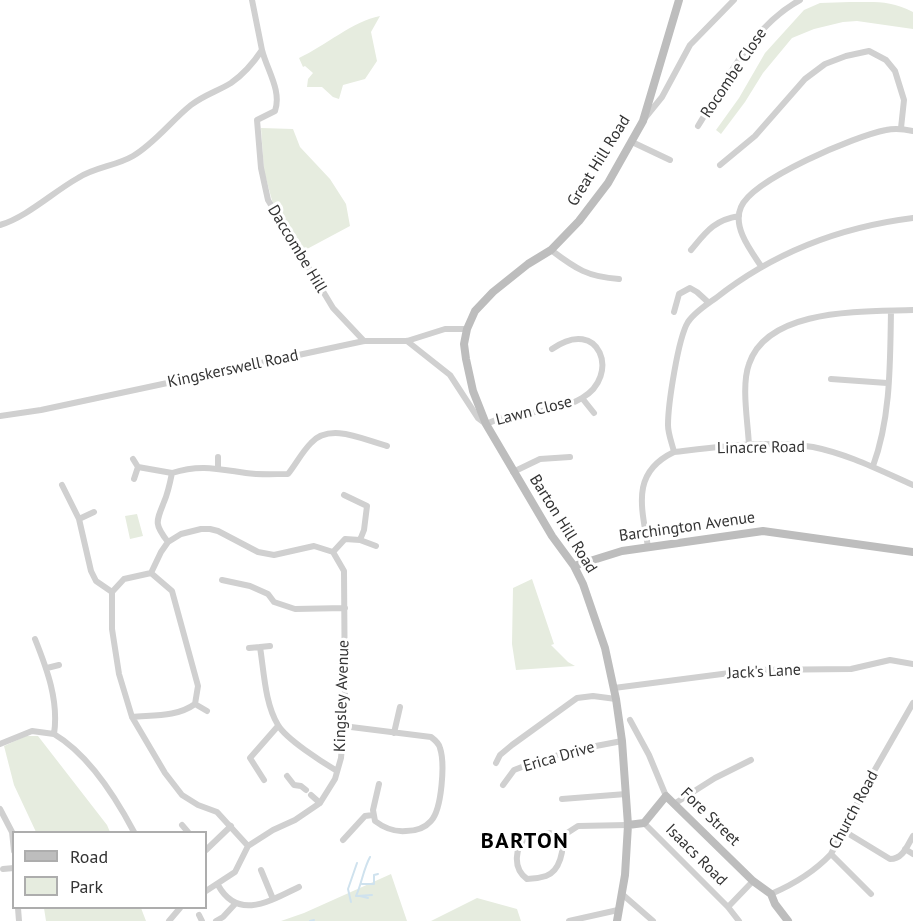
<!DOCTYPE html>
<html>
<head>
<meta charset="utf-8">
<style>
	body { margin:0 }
	#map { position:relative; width:913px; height:921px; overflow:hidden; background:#fff; font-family:"PT Sans",sans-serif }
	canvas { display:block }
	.legend { position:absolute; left:12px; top:831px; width:195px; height:78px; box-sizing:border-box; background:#fff; border:2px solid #adadad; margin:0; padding:8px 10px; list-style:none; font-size:18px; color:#333 }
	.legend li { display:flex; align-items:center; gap:12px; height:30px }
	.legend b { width:30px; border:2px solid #adadad }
</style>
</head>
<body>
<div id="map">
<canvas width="913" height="921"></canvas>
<ul class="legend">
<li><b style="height:8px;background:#bdbdbd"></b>Road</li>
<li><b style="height:16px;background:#e6ecdf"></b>Park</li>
</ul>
</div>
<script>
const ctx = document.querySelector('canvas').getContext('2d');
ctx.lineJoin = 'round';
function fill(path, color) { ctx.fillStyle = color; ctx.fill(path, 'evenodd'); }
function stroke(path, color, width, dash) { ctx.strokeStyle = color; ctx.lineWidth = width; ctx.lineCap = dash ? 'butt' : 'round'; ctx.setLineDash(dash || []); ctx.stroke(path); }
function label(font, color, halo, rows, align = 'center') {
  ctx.font = font + ' "PT Sans",sans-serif'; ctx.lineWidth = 6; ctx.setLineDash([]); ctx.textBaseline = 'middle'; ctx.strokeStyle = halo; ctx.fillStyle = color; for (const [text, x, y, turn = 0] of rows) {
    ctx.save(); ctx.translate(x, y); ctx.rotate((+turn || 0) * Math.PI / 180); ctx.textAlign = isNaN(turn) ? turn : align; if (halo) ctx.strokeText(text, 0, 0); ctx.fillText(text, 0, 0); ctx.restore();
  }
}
fill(new Path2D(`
	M 850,2 C 876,2 890,0 913,12 L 913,29 L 857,21 L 843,22 L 814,29 L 792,38 L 763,73 L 745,102 L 721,134 L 716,130 L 739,98 L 765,53 L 804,10 L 820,3 Z
	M 380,16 L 371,32 L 377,61 L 365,79 L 343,85 L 339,99 L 333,97 L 322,87 L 307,87 L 308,79 L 313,73 L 305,66 L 303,67 L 299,58 C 325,46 353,21 380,16 Z
	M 261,128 L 293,129 L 300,147 L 330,179 L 346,204 L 350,226 L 307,249 L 299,246 L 273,204 L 264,171 Z
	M 137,514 L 143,536 L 130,539 L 125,516 Z
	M 532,579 L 554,644 L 551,645 L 568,662 L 575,666 L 516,670 L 512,644 L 513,588 Z
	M 26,736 L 38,736 L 107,825 L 110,832 L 36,832 L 14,785 L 4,746 Z
	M 391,874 L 407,921 L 281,921 L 304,913 Z
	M 477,898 L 517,909 L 521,921 L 431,921 Z
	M 44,908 L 141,908 L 146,921 L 46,921 Z`), '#e6ecdf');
stroke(new Path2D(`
	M 362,884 L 374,884 L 374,875 L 378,874
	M 356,896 C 362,883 363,870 370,857
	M 357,896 L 372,895
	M 360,896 L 368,898
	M 351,902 L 348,889 L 357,863
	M 310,921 L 314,920`), '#cfe2ee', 2);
stroke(new Path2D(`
	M 262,50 C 267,70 282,91 275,111 L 257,120 L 261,168 L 268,200 L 333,308 L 364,341
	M 645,118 L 662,97 L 690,45 L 734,0
	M 698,126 C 726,81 752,26 800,0
	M 632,142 L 670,160
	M 720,165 L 755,136 L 805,79 L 825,64 L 846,56 L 869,51 L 886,60 L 895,71 L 904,100 L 901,128
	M 0,225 C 27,217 53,192 78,178 C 95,167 116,166 133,156 C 155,143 171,121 191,105 C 204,95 218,91 231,83 C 244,74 254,62 262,50 L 252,0
	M 551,250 C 576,269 588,277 619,279
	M 691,250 C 706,232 714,220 739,216
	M 761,266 C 751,251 732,227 741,207 C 753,179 855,136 886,130 C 895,128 904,129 913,131
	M 674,312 L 679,294 L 690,288 L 697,292 L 709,303
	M 407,341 L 450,375 L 478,418 L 486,424 C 518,409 552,416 582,398 C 621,376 600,315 552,349
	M 831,379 L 887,383
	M 582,398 L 594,413
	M 0,416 L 41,410 L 364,341 L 407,341 L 445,329 L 467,329
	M 749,446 C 748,422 741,386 749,364 C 768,307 865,312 913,310
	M 674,452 C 719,447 769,440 813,447 C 848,454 881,471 913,485
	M 218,457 L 218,467
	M 133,459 L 138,467 L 172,473
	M 873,466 C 891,417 890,363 891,311
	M 513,472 L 540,459 L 570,457
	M 134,479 L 138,467
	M 62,485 L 79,519 L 91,571 L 96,581 L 112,592
	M 344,495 L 367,506 L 364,530 L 360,540
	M 79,519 L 94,512
	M 168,542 C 154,524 156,522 164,502 C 168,493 170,483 172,473 C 200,464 218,469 246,473 C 260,475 274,474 288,474 C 296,464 302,452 311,443 C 330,422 364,440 387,446
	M 648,547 C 642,508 630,473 674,452 C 672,443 668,434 668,425 C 668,405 678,338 688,322 C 694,313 707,304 716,298 C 773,253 841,227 913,218
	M 333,552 L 345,539 L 360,540 L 376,546
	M 151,573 L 161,552 L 168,542 L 181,534 L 201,529 L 210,529 L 218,531 L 258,552 L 274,555 L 314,546 L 333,552 L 344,571 L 345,709 L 341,758 L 335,779 L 320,803 L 295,820 L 273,830 L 248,846
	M 151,573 L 124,579 L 112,592 L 112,629 L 119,674 L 132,717 L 165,773 L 182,795 L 198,805 L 217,812 L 248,846
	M 222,580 L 250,586 L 268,594 L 274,602 L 295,609 L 345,608
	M 35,639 C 47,669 59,701 54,734 C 88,754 116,798 134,832
	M 270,646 L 260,647 C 264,672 265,704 278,725 C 286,739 322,762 337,771
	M 249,648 L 260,647
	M 47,668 L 59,665
	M 614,688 L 753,670 L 851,669 L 890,660 L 913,664
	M 195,704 L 207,711
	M 132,717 C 154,715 177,717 195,704 L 198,686 L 172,591 L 151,573
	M 630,720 L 649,755 L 666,796
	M 343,726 L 431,737 C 435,740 439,743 440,748 C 445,763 442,809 431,821 C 424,829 415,831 406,831 C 394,832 384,828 375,821 L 373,810 L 379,784
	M 394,733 L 400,707
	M 0,744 L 32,731 L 54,734
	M 496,763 L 500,755 L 512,745 L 577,698 L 593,696 L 616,699
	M 287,776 L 294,785 L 301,786 L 306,790
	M 264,780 L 250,758 L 278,726
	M 503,785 L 514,770 L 535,762 L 575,750 L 622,741
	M 311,795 L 320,803
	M 562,799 L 626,794
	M 674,804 L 715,778 L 751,760
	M 0,809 L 12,832 L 14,851
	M 644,823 L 728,907 L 739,921
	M 182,825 L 188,832
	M 844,831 L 890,859 C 903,859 907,846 913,836
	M 561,837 C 565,849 560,871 546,876 C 540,878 533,879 527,879 C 512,868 515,847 527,836 L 550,833 L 561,837 L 578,826 L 628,825
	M 343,840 L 365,816 L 373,815
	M 905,849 L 913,854
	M 206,850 L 231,826
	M 831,854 L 871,894
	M 3,869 L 14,868
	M 261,870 L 273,899
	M 218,885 C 238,921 270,901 299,887
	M 206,891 L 235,872 L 248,846
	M 622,894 L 653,921
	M 771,894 C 792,885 815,871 831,854 L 873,773 L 913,703
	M 728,907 L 753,881
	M 18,908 L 19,921
	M 199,915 L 202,921
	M 169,921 L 180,908
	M 216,921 L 223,917 L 235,904
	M 569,921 L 618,910`), '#d0d0d0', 6);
stroke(new Path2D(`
	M 574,566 L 622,551 L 763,531 L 913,552
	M 628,825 L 644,823 L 666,796 L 753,881 L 771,894 L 775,904 L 788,921
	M 617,921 L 625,875 L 628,825 L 622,741 L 616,699 L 605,648 L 583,584 L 574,566 L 552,536 L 486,424 L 473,391 L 466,359 L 464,344 L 467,329 L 475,311 L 493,292 L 528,264 L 551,250 L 579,221 L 608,183 L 643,121 L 679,0`), '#bdbdbd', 8);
label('16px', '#333', '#fff', [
	["Rocombe Close",734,73,-56],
	["Great Hill Road",599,161,-58],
	["Daccombe Hill",297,249,59],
	["Kingskerswell Road",233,369,-12],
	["Lawn Close",534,411,-14],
	["Linacre Road",761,448,-1],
	["Barton Hill Road",563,524,58],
	["Barchington Avenue",687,527,-8],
	["Jack's Lane",764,672,-3],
	["Kingsley Avenue",342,696,-88],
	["Erica Drive",559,757,-16],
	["Church Road",854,810,-62],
	["Fore Street",710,817,44],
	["Isaacs Road",696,855,45]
]);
ctx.letterSpacing = '1.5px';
label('bold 22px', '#000', '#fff', [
	["BARTON",525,842]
]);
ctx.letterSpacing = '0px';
</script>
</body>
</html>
